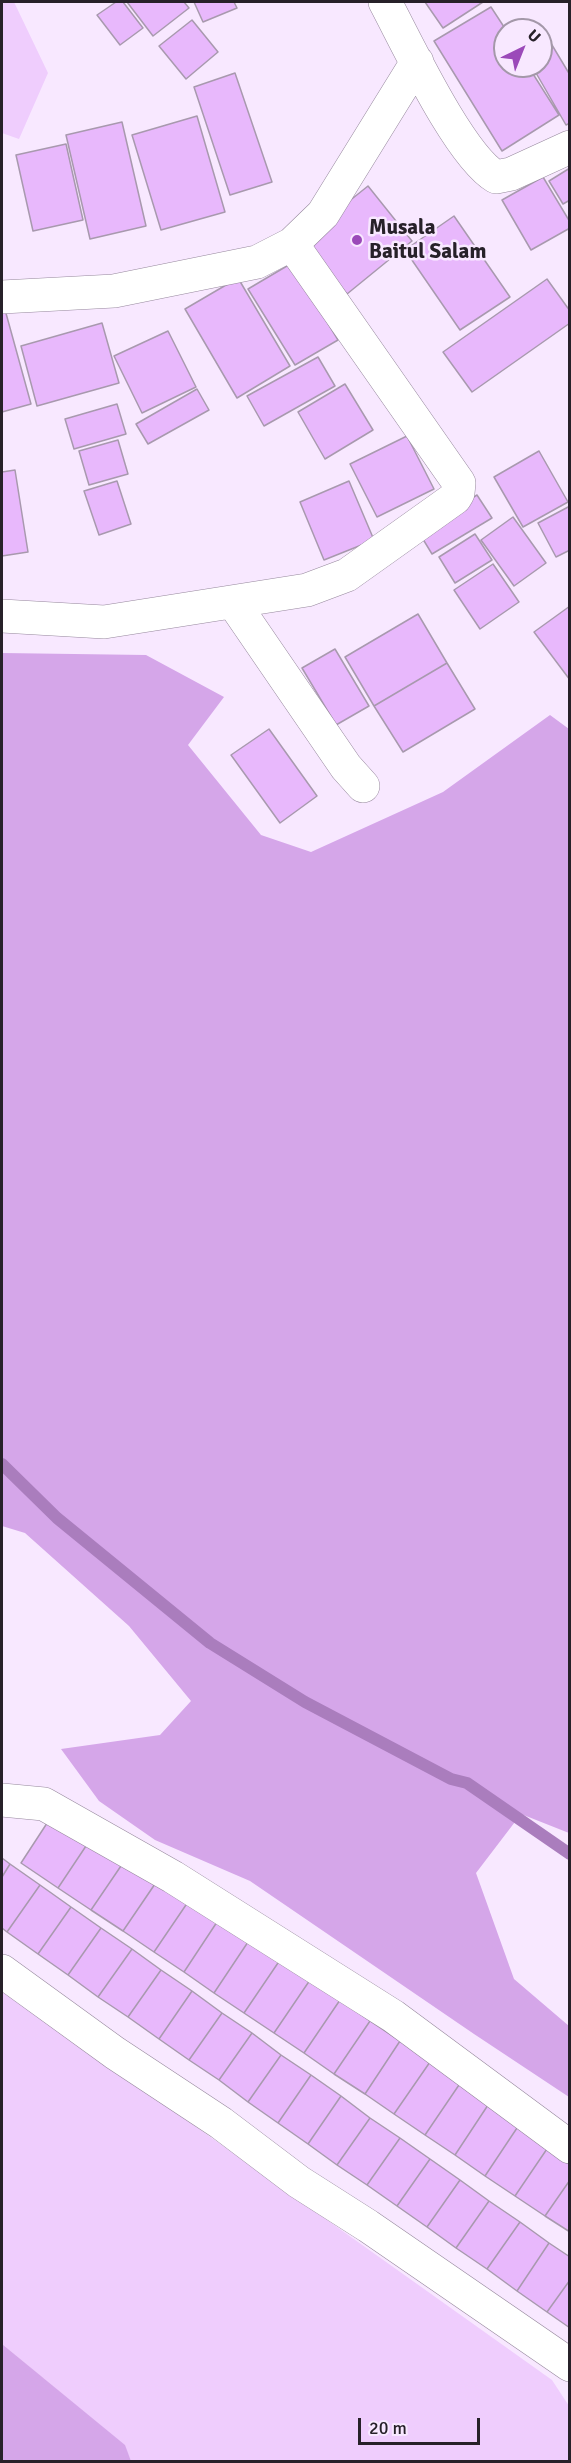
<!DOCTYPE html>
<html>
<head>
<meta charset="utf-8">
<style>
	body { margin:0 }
	#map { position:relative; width:571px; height:2463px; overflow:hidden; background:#f8e8ff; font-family:Signika,sans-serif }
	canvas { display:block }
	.frame { position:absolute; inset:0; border:3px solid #272129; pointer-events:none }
	.north { position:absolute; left:493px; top:18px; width:60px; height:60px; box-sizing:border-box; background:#f8e8ff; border:2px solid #a498a9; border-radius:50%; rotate:43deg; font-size:16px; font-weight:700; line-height:24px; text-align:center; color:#272129 }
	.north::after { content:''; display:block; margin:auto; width:21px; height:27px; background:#9b49b9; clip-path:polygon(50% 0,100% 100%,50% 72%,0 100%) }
	.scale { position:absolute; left:358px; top:2418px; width:122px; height:27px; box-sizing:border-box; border:3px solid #272129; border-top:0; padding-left:8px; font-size:18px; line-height:21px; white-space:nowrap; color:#272129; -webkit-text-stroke:4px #f8e8ff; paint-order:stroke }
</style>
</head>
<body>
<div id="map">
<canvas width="571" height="2463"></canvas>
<div class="frame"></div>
<div class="north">U</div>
<div class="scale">20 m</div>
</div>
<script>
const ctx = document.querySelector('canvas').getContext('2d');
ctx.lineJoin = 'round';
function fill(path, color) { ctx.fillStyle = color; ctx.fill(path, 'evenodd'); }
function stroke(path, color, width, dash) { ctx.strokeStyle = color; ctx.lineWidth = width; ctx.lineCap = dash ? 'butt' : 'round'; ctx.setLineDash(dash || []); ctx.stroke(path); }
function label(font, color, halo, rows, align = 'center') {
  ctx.font = font + ' Signika,sans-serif'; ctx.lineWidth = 5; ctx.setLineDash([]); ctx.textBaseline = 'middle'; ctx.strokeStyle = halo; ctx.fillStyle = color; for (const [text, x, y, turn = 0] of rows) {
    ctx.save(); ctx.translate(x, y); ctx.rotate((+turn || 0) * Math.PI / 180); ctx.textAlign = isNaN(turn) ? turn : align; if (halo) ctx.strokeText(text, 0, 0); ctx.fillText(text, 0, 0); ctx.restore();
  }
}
fill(new Path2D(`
	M 2,2 L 14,2 L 48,73 L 19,139 L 2,133 Z
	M 2,1992 L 15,1998 L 552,2380 L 569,2406 L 569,2461 L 131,2461 L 124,2445 L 2,2344 Z`), '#efcdfd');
fill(new Path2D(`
	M 2,653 L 146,655 L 224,697 L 188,745 L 261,835 L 311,852 L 443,792 L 550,715 L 569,729 L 569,1833 L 521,1814 L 476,1873 L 514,1979 L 569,2026 L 569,2097 L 474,2034 L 250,1881 L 155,1840 L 99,1801 L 61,1749 L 160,1735 L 191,1701 L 129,1626 L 25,1533 L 2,1526 Z
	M 2,2344 L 125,2445 L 131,2461 L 2,2461 Z`), '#d5a6e9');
stroke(new Path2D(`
	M 2,1464 L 57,1518 L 210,1643 L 305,1702 L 451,1779 L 467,1783 L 570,1854`), '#aa7dbd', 12);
const building = new Path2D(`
	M 116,2 L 123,2 L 143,28 L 120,45 L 97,15 Z
	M 127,2 L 184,2 L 189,8 L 153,36 Z
	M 194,2 L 234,2 L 237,8 L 203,22 Z
	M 425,2 L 483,2 L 443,28 Z
	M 491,7 L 506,30 L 505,66 L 528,66 L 559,115 L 502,151 L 434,41 Z
	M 192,20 L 218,52 L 186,79 L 159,46 Z
	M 546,35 L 570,75 L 570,123 L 566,125 L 532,66 L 541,66 L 541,38 Z
	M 235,73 L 272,182 L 230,195 L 194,87 Z
	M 197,116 L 225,212 L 161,230 L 132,135 Z
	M 122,122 L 146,226 L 90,239 L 66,135 Z
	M 66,144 L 83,220 L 33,231 L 16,155 Z
	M 570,168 L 570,200 L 563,204 L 549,181 Z
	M 543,177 L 570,222 L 570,228 L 531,250 L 502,200 Z
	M 368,186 L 412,241 L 347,294 L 302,239 Z
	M 454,216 L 510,297 L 460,330 L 405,250 Z
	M 292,263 L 338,340 L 295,365 L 248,289 Z
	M 238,278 L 290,366 L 237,398 L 185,309 Z
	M 547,279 L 570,311 L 570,323 L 472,392 L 443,352 Z
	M 2,306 L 4,306 L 31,404 L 2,412 Z
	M 102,323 L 119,383 L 37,406 L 21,346 Z
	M 168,331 L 196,387 L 142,413 L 114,356 Z
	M 318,357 L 335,386 L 264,426 L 247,396 Z
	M 345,384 L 373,430 L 325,459 L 298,412 Z
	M 197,389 L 209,410 L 148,444 L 136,424 Z
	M 117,404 L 126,434 L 74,449 L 65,419 Z
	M 407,436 L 434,489 L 377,517 L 350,464 Z
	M 118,440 L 128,474 L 89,485 L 79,451 Z
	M 539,451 L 568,502 L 523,527 L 494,477 Z
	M 15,470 L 28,552 L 2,556 L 2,472 Z
	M 117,481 L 131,524 L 99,535 L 84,491 Z
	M 349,481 L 374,540 L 324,560 L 300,502 Z
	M 477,495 L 492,518 L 432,554 L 418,531 Z
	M 570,506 L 570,550 L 556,557 L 538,523 Z
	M 513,517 L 546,563 L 514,586 L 481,540 Z
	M 475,534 L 492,560 L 455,583 L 439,557 Z
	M 493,564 L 519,602 L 480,629 L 454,590 Z
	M 570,606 L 570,680 L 534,632 Z
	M 418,614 L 447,663 L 374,706 L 345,657 Z
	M 335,649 L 369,706 L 336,725 L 302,668 Z
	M 447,663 L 475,709 L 403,752 L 374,706 Z
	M 269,729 L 317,796 L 280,823 L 231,755 Z
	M 53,1814 L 90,1840 L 58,1888 L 21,1863 Z
	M 90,1840 L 123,1863 L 91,1910 L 58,1888 Z
	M 2,1858 L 10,1864 L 2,1877 Z
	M 123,1863 L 155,1884 L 123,1931 L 91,1910 Z
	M 10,1864 L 40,1885 L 7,1932 L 2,1928 L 2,1877 Z
	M 159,1878 L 190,1899 L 154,1952 L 123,1931 Z
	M 40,1885 L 71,1907 L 38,1954 L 7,1932 Z
	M 190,1899 L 219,1919 L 184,1972 L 154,1952 Z
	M 71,1907 L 101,1928 L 68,1975 L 38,1954 Z
	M 219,1919 L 250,1939 L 214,1993 L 184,1972 Z
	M 101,1928 L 132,1949 L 98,1997 L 68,1975 Z
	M 250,1939 L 280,1960 L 244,2013 L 214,1993 Z
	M 132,1949 L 161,1970 L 128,2017 L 98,1997 Z
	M 280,1960 L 310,1980 L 274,2033 L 244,2013 Z
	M 161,1970 L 192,1991 L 159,2039 L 128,2017 Z
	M 310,1980 L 340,2000 L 304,2053 L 274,2033 Z
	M 192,1991 L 222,2013 L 189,2060 L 159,2039 Z
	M 340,2000 L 370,2021 L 334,2074 L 304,2053 Z
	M 222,2013 L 252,2033 L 219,2080 L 189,2060 Z
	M 370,2021 L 400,2041 L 365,2094 L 334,2074 Z
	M 252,2033 L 281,2055 L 248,2102 L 219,2080 Z
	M 400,2041 L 430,2062 L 394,2114 L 365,2094 Z
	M 281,2055 L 311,2075 L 278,2123 L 248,2102 Z
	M 430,2062 L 461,2082 L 425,2135 L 394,2114 Z
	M 311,2075 L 341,2096 L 308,2144 L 278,2123 Z
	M 461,2082 L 490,2102 L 455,2155 L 425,2135 Z
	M 341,2096 L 370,2118 L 337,2165 L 308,2144 Z
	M 490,2102 L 521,2122 L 485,2176 L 455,2155 Z
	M 370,2118 L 400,2138 L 367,2185 L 337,2165 Z
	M 521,2122 L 551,2143 L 515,2196 L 485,2176 Z
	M 400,2138 L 430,2159 L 397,2206 L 367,2185 Z
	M 551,2143 L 570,2155 L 570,2180 L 545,2216 L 515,2196 Z
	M 430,2159 L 460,2180 L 427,2227 L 397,2206 Z
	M 460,2180 L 489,2201 L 456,2248 L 427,2227 Z
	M 570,2180 L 570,2232 L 545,2216 Z
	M 489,2201 L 520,2222 L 487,2269 L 456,2248 Z
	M 520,2222 L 549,2243 L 517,2291 L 487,2269 Z
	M 549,2243 L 570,2257 L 570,2280 L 547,2312 L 517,2291 Z
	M 570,2280 L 570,2328 L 547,2312 Z`);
fill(building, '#e8b8fc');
stroke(building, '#a899ae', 1.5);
const minor = new Path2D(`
	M 385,2 C 407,43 459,155 496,177 L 511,174 L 570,147
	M 2,297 L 114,291 L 257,262 L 292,244 L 323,214 L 417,62
	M 233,602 L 346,767 L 363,786
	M 2,616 L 104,622 L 307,590 L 347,575 L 455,498 L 458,493 L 459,483 L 292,244
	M 2,1800 L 44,1804 L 173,1877 L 393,2016 L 570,2147
	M 2,1971 L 115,2053 L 221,2123 L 299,2182 L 368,2226 L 570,2365`);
stroke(minor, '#96889d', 34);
stroke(minor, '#fff', 33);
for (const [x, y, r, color] of [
	[357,240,6,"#9b49b9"]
]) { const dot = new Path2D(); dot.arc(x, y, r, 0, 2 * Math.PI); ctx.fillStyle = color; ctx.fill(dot); stroke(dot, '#f8e8ff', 2); }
label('bold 21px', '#272129', '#f8e8ff', [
	["Musala",369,228],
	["Baitul Salam",369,252]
], 'left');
</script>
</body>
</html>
